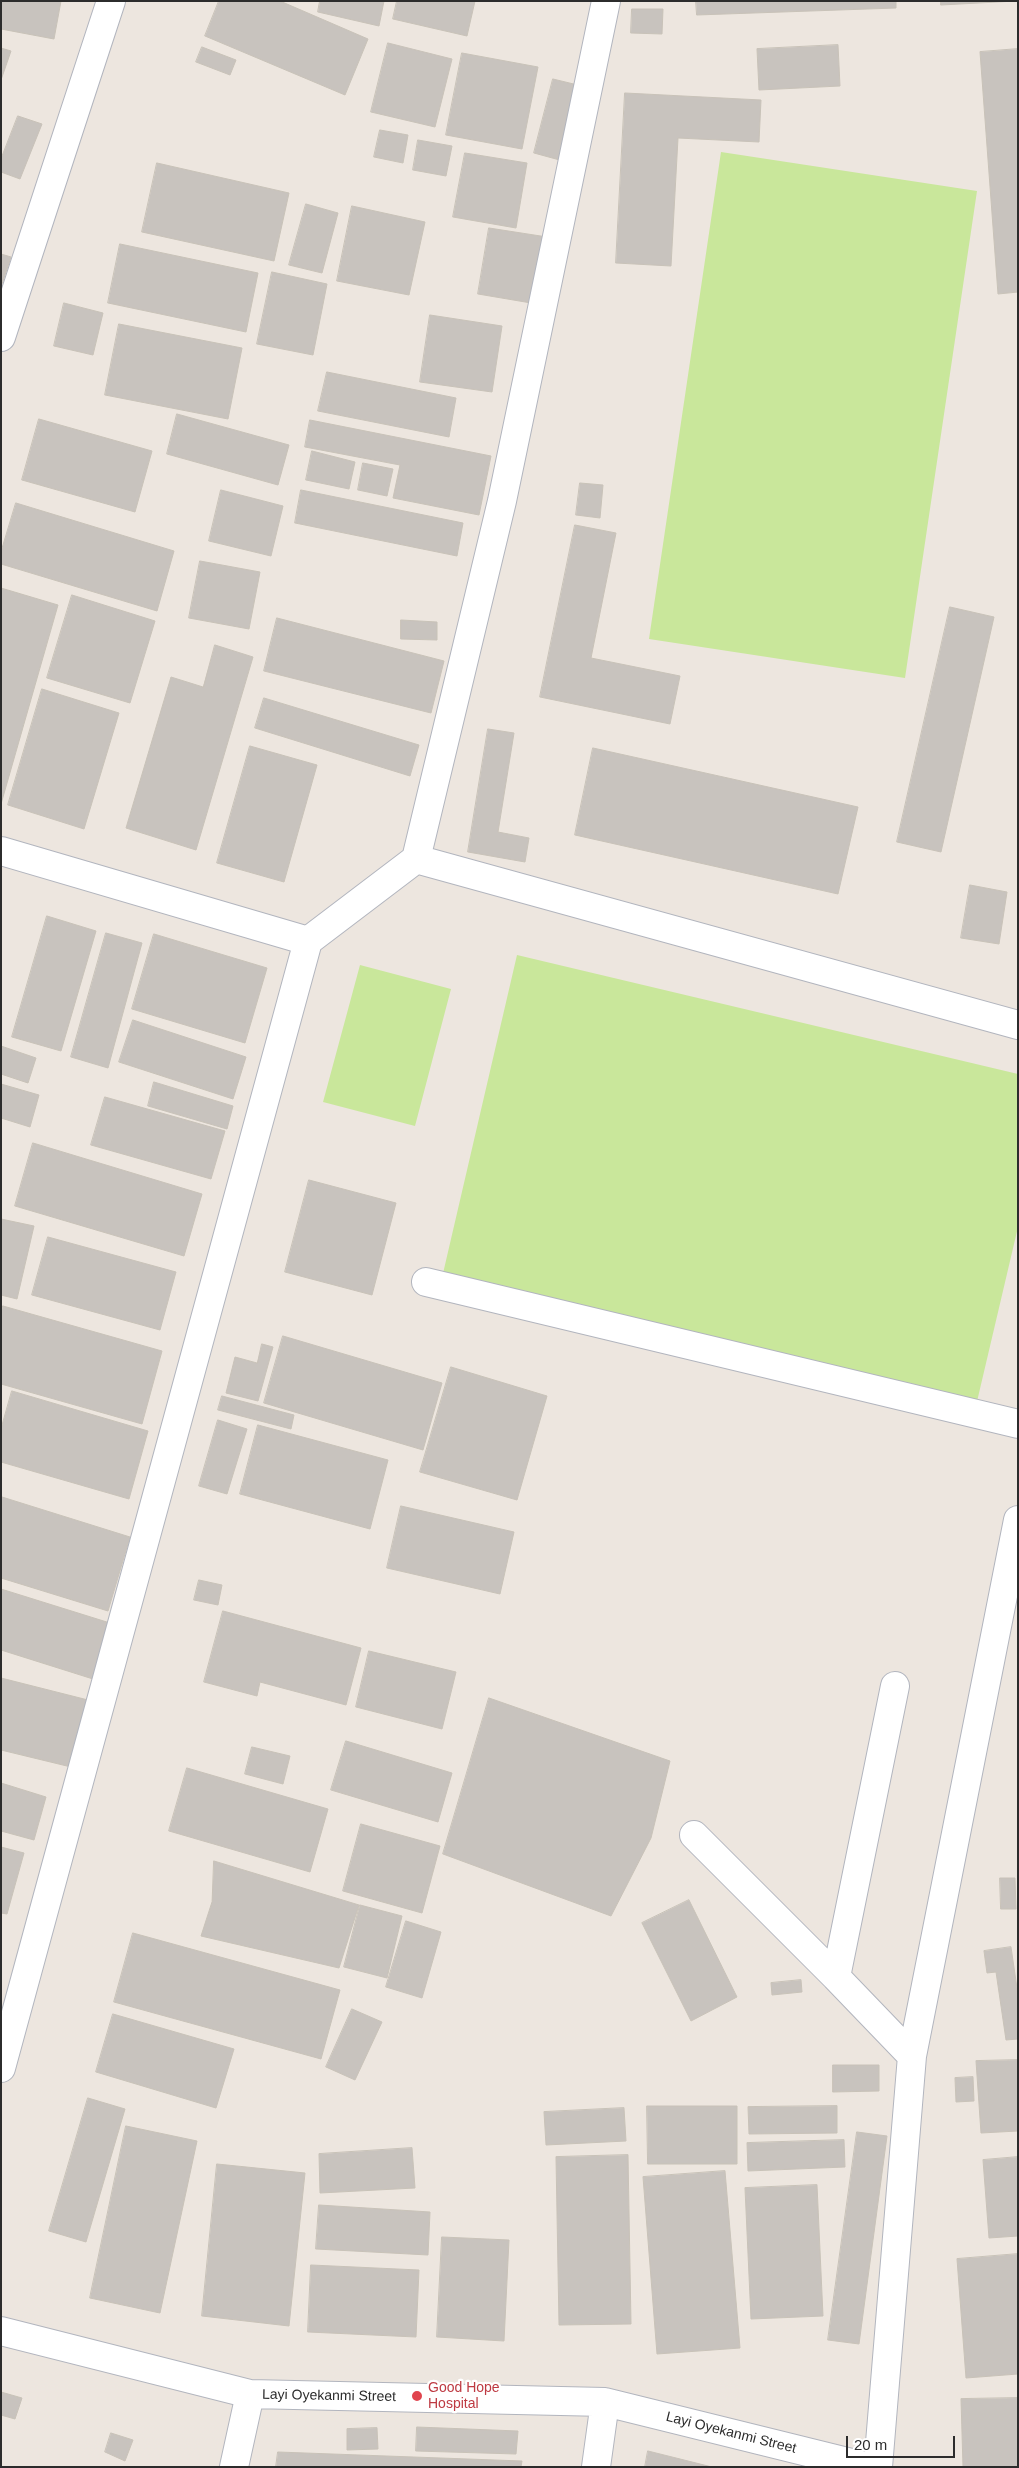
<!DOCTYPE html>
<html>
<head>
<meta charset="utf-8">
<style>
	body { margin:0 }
	#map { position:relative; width:1019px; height:2468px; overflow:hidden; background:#ede6df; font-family:Arial,sans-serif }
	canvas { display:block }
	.frame { position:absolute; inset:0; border:2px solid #2c2c2c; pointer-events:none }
	.scale { position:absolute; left:846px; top:2436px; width:109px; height:22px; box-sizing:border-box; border:2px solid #2c2c2c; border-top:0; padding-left:6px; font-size:15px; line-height:18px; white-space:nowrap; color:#2c2c2c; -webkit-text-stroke:4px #fff; paint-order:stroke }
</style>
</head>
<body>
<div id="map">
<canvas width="1019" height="2468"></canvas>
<div class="frame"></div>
<div class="scale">20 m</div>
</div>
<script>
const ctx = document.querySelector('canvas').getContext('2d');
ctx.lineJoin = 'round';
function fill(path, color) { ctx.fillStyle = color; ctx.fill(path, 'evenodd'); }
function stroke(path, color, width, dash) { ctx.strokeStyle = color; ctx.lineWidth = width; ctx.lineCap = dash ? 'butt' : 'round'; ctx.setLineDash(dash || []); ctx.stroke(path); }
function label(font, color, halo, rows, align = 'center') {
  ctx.font = font + ' Arial,sans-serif'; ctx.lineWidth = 4.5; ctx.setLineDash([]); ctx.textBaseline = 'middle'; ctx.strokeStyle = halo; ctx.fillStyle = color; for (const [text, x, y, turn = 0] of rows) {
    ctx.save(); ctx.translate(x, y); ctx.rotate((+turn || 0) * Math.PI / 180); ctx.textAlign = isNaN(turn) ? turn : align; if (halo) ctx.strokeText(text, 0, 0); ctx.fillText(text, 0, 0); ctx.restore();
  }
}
fill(new Path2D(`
	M 721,152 L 977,191 L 905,678 L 649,639 Z
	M 517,955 L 1018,1074 L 1018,1227 L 975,1410 L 441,1282 Z
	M 360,965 L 451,989 L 415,1126 L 323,1102 Z`), '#c9e79b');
const building = new Path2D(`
	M 1,1 L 61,1 L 54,39 L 1,29 Z
	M 219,1 L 280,1 L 368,39 L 345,95 L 205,36 Z
	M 320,1 L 384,1 L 379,26 L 318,12 Z
	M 397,1 L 475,1 L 467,36 L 393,19 Z
	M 696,1 L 896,1 L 896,8 L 697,15 Z
	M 941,1 L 1016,1 L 941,5 Z
	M 632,9 L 663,9 L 662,34 L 631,33 Z
	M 388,43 L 452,59 L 435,127 L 371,112 Z
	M 838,45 L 840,86 L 759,90 L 757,49 Z
	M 202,47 L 236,60 L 230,75 L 196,62 Z
	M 1,48 L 11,51 L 1,80 Z
	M 1018,49 L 1018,292 L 998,294 L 980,52 Z
	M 462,53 L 538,67 L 522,149 L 446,135 Z
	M 553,79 L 586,87 L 567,162 L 534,153 Z
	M 625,93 L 761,100 L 759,142 L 678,138 L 671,266 L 616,263 Z
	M 18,116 L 42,124 L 20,179 L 1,172 L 1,159 Z
	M 380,130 L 408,135 L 403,163 L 374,157 Z
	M 418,140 L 452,146 L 446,176 L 413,170 Z
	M 465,153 L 527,163 L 516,228 L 453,217 Z
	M 157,163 L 289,193 L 274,261 L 142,232 Z
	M 306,204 L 338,213 L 322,273 L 289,265 Z
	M 352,206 L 425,222 L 409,295 L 337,281 Z
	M 489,228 L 547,237 L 537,304 L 478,294 Z
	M 120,244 L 258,273 L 246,332 L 108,303 Z
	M 1,254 L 11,257 L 1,287 Z
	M 272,272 L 327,284 L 313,355 L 257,344 Z
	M 64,303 L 103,313 L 93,355 L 54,346 Z
	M 430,315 L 502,326 L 492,392 L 420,382 Z
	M 119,324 L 242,348 L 228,419 L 105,395 Z
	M 327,372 L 456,398 L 449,437 L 318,411 Z
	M 177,414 L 289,445 L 278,485 L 167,454 Z
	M 39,419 L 152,451 L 135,512 L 22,480 Z
	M 310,420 L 491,456 L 479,515 L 393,498 L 400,465 L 305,447 Z
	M 312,451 L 355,462 L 349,489 L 306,480 Z
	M 363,463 L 393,469 L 387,496 L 358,490 Z
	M 580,483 L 603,485 L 600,518 L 576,515 Z
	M 221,490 L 283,506 L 271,556 L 209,541 Z
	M 301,490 L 463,523 L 457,556 L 295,523 Z
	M 16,503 L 174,551 L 157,611 L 1,564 L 1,552 Z
	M 575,525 L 616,533 L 591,658 L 680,676 L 670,724 L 540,697 Z
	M 200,561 L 260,572 L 249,629 L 189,618 Z
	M 1,588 L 58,605 L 1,804 Z
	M 72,595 L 155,621 L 130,703 L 47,678 Z
	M 950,607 L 994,617 L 941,852 L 897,842 Z
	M 277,618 L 444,661 L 431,713 L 264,671 Z
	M 401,620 L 437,622 L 437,640 L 401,639 Z
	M 215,645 L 253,657 L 196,850 L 126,828 L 171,677 L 203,687 Z
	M 42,689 L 119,713 L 84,829 L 8,805 Z
	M 264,698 L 419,745 L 410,776 L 255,728 Z
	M 488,729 L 514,733 L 498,832 L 529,838 L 525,862 L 468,852 Z
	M 250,746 L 317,765 L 284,882 L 217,863 Z
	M 593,748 L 858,807 L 838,894 L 575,835 Z
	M 970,885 L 1007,892 L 999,944 L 961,938 Z
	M 47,916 L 96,931 L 61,1051 L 12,1037 Z
	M 106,933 L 142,943 L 108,1068 L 71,1057 Z
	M 154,934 L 267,968 L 245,1043 L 132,1009 Z
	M 133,1020 L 246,1057 L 233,1099 L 119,1062 Z
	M 1,1046 L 36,1058 L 28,1083 L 1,1074 Z
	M 154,1082 L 233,1106 L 227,1129 L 148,1106 Z
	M 1,1084 L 39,1095 L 30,1127 L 1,1118 Z
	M 105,1097 L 225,1131 L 211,1179 L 91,1145 Z
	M 33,1143 L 202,1194 L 184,1256 L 15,1206 Z
	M 309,1180 L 396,1203 L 372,1295 L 285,1272 Z
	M 1,1219 L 34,1226 L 17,1299 L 1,1295 Z
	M 48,1237 L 176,1272 L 160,1330 L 32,1295 Z
	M 3,1306 L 162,1351 L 142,1424 L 1,1384 L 1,1313 Z
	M 283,1336 L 442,1383 L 423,1450 L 264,1403 Z
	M 262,1344 L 273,1347 L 258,1401 L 226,1393 L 235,1357 L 257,1363 Z
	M 451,1367 L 547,1396 L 517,1500 L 420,1472 Z
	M 12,1391 L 148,1431 L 129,1499 L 1,1462 L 1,1429 Z
	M 222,1396 L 294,1415 L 291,1429 L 218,1410 Z
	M 218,1420 L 247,1429 L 227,1494 L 199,1486 Z
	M 258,1425 L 388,1460 L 370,1529 L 240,1494 Z
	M 2,1497 L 130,1537 L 108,1611 L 1,1578 Z
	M 401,1506 L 514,1532 L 500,1594 L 387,1568 Z
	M 199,1580 L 222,1585 L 218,1605 L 194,1600 Z
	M 1,1589 L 110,1623 L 93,1679 L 1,1650 Z
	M 223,1611 L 361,1648 L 346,1705 L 260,1682 L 257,1696 L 204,1682 Z
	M 369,1651 L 456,1672 L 442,1729 L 356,1707 Z
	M 1,1678 L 88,1700 L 71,1767 L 1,1750 Z
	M 489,1698 L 670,1761 L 651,1838 L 611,1916 L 443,1854 Z
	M 346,1741 L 452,1773 L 438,1822 L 331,1790 Z
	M 252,1747 L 290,1756 L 283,1784 L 245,1774 Z
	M 187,1768 L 328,1809 L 310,1872 L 169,1831 Z
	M 1,1783 L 46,1797 L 34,1840 L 1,1831 Z
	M 361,1824 L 440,1846 L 422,1913 L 343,1891 Z
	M 1,1847 L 24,1853 L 7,1914 L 1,1913 Z
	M 214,1861 L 359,1905 L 339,1968 L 201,1936 L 212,1902 Z
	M 1000,1878 L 1015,1878 L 1016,1909 L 1001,1909 Z
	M 689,1900 L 737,1997 L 691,2021 L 642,1923 Z
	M 360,1905 L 402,1916 L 387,1978 L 344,1967 Z
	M 406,1921 L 441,1932 L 422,1998 L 386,1987 Z
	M 133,1933 L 340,1990 L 321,2059 L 114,2002 Z
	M 1011,1947 L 1018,1995 L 1018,2039 L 1006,2040 L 996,1972 L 987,1973 L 984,1951 Z
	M 801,1980 L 802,1992 L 772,1995 L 771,1983 Z
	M 352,2009 L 382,2022 L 355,2080 L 326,2067 Z
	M 113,2014 L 234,2049 L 216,2108 L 96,2072 Z
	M 1018,2060 L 1018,2131 L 981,2133 L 976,2061 Z
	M 833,2065 L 879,2065 L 879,2091 L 833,2092 Z
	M 973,2077 L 974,2101 L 956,2102 L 955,2078 Z
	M 88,2098 L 125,2109 L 86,2242 L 49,2231 Z
	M 647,2106 L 737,2106 L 737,2164 L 648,2164 Z
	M 837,2106 L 837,2133 L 749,2134 L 748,2107 Z
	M 624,2108 L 626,2141 L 546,2145 L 544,2112 Z
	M 126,2126 L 197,2141 L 160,2313 L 90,2298 Z
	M 857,2132 L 887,2136 L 859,2344 L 828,2340 Z
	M 844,2140 L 845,2167 L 748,2171 L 747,2143 Z
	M 412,2148 L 415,2188 L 320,2193 L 319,2154 Z
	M 628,2155 L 631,2324 L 559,2325 L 556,2157 Z
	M 1018,2157 L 1018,2236 L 989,2238 L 983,2160 Z
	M 217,2164 L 305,2173 L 289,2326 L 202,2316 Z
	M 725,2171 L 740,2348 L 657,2354 L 643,2177 Z
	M 817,2185 L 823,2316 L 751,2319 L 745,2188 Z
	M 319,2205 L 430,2212 L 428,2255 L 316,2249 Z
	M 442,2237 L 509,2240 L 504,2341 L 437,2337 Z
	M 1018,2254 L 1018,2374 L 966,2378 L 957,2259 Z
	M 311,2265 L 419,2270 L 416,2337 L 308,2332 Z
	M 1,2392 L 22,2398 L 15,2419 L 1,2415 Z
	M 1018,2398 L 1018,2467 L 963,2467 L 961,2399 Z
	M 417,2427 L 518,2431 L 516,2454 L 416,2451 Z
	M 377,2428 L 378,2449 L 347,2450 L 347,2429 Z
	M 111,2433 L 133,2440 L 125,2461 L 105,2452 Z
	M 648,2451 L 712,2467 L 645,2467 Z
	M 278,2452 L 522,2461 L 521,2467 L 276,2467 Z`);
fill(building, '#c8c3be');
stroke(building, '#c8c2b8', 1);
const minor = new Path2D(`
	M 1,337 L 111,1
	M 1,851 L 308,941
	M 416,859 L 1018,1025
	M 426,1282 L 1018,1424
	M 895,1686 L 836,1977 L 912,2056
	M 694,1835 L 836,1977
	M 1,2068 L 308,941 L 416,859 L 502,501 L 606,1
	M 1,2331 L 250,2394 L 605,2402 L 868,2467
	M 234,2467 L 250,2394
	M 596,2467 L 605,2402
	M 878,2467 L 912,2056 L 1018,1520`);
stroke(minor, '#b2b5be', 30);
stroke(minor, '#fff', 28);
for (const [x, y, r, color] of [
	[417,2396,6,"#e0444e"]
]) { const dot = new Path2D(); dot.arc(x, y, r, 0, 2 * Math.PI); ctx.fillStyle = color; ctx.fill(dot); stroke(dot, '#fff', 2); }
label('14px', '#be3a42', '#fff', [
	["Good Hope",428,2388],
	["Hospital",428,2404]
], 'left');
label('14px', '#2c2c2c', '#fff', [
	["Layi Oyekanmi Street",329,2396,1],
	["Layi Oyekanmi Street",731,2433,14]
]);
</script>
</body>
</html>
